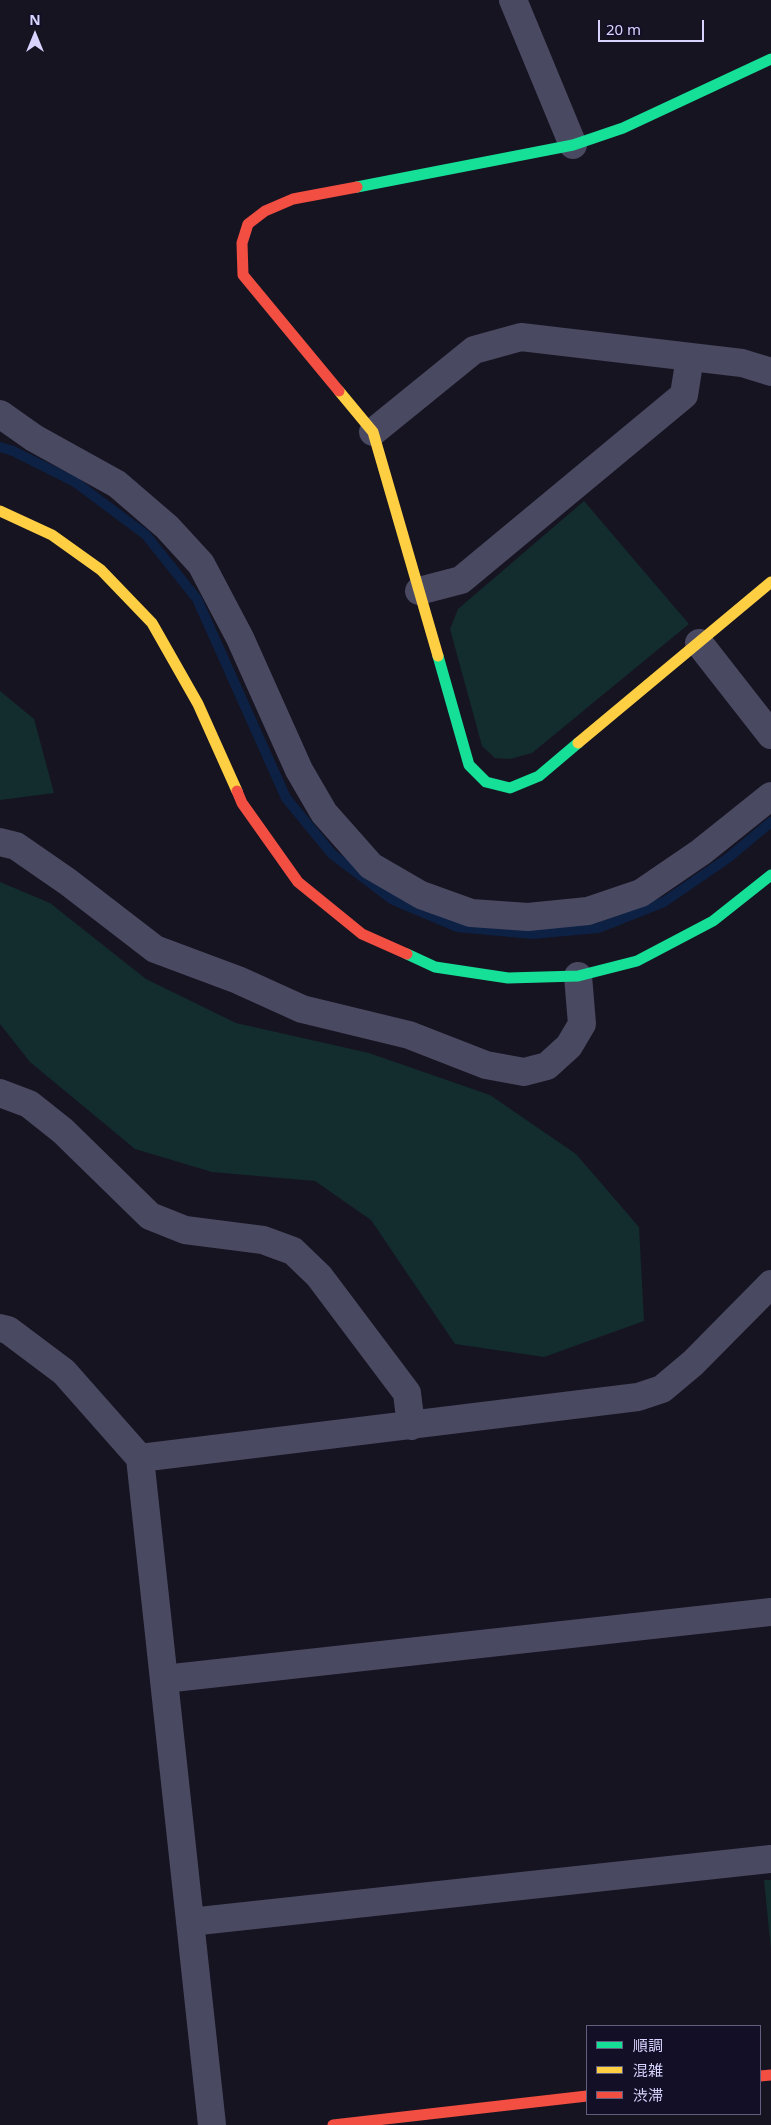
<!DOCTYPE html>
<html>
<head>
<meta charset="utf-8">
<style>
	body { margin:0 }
	#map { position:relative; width:771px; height:2125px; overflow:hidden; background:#161421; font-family:"Noto Sans","Noto Sans JP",sans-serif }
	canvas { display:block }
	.legend { position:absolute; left:586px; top:2025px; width:175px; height:90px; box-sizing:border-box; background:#130f26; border:1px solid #625e7d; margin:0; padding:6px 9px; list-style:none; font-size:15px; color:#d9d4ff }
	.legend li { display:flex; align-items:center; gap:10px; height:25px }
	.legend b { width:25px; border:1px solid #625e7d }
	.north { position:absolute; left:10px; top:10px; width:50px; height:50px; -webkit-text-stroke:4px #130f26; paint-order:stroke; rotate:0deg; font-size:14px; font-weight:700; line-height:20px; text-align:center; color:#d9d4ff }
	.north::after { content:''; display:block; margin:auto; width:18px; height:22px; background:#d9d4ff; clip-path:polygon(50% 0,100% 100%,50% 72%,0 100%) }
	.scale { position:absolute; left:598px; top:20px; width:106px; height:22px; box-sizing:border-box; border:2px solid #d9d4ff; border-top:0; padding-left:6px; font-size:15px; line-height:18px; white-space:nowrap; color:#d9d4ff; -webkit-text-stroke:4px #130f26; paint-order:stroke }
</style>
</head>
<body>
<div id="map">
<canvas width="771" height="2125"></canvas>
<ul class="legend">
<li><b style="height:6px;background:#16e098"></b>順調</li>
<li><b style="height:6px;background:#ffcf43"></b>混雑</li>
<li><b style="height:6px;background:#f24e42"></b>渋滞</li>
</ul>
<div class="north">N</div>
<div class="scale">20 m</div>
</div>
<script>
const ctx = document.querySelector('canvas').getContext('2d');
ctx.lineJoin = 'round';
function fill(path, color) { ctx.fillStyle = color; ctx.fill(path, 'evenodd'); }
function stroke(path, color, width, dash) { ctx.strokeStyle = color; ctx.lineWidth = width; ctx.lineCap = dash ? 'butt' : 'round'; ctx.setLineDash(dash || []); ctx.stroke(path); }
fill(new Path2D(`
	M 584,501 L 689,624 L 532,753 L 510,759 L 495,758 L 482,746 L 450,629 L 458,609 Z
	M 0,691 L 34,719 L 54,793 L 0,800 Z
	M 0,882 L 50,903 L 146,979 L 236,1023 L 369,1053 L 490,1095 L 576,1154 L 639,1227 L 644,1321 L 544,1357 L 455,1344 L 371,1220 L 315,1181 L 212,1172 L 135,1149 L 30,1062 L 0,1024 Z
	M 771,1880 L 771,1950 L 764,1880 Z`), '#132c2d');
stroke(new Path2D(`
	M 0,447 L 13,451 L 75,482 L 146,535 L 197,599 L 286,798 L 332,854 L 393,900 L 457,927 L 532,934 L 598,928 L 664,902 L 728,858 L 771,822`), '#0d2144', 10);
stroke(new Path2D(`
	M 513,0 L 573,145
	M 0,414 L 34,438 L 117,484 L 167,527 L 201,564 L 240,638 L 299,770 L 324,813 L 371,866 L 421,895 L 471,913 L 528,917 L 588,911 L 641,893 L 701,852 L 771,796
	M 373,432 L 474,350 L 521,337 L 742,363 L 771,372
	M 419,591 L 461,580 L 684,395 L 690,357
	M 699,643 L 771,735
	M 0,842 L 16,846 L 68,882 L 155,949 L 238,980 L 302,1009 L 409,1035 L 486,1065 L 524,1072 L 547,1066 L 569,1046 L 582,1024 L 578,976
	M 0,1093 L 29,1104 L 63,1131 L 150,1216 L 185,1230 L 263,1240 L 293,1251 L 319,1276 L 407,1393 L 411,1426
	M 0,1328 L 8,1330 L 64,1372 L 140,1458 L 212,2125
	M 140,1458 L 638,1397 L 662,1389 L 693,1363 L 771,1284
	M 164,1679 L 771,1612
	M 190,1922 L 771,1859`), '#4a4962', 28);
stroke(new Path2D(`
	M 357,187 L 573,145 L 623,128 L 771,59
	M 438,656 L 469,765 L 486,782 L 510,788 L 539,776 L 578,743
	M 407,954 L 435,967 L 508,978 L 578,976 L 637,961 L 713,921 L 771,875`), '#16e098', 11);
stroke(new Path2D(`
	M 339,391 L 373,432 L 438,656
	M 0,511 L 52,535 L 101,570 L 152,623 L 198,704 L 237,791
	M 578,743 L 771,582`), '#ffcf43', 11);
stroke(new Path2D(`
	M 339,391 L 243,275 L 242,243 L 248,224 L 265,211 L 293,199 L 357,187
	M 237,791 L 242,803 L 298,882 L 362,934 L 407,954
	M 760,2076 L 771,2075
	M 333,2125 L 587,2096`), '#f24e42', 11);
</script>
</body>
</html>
